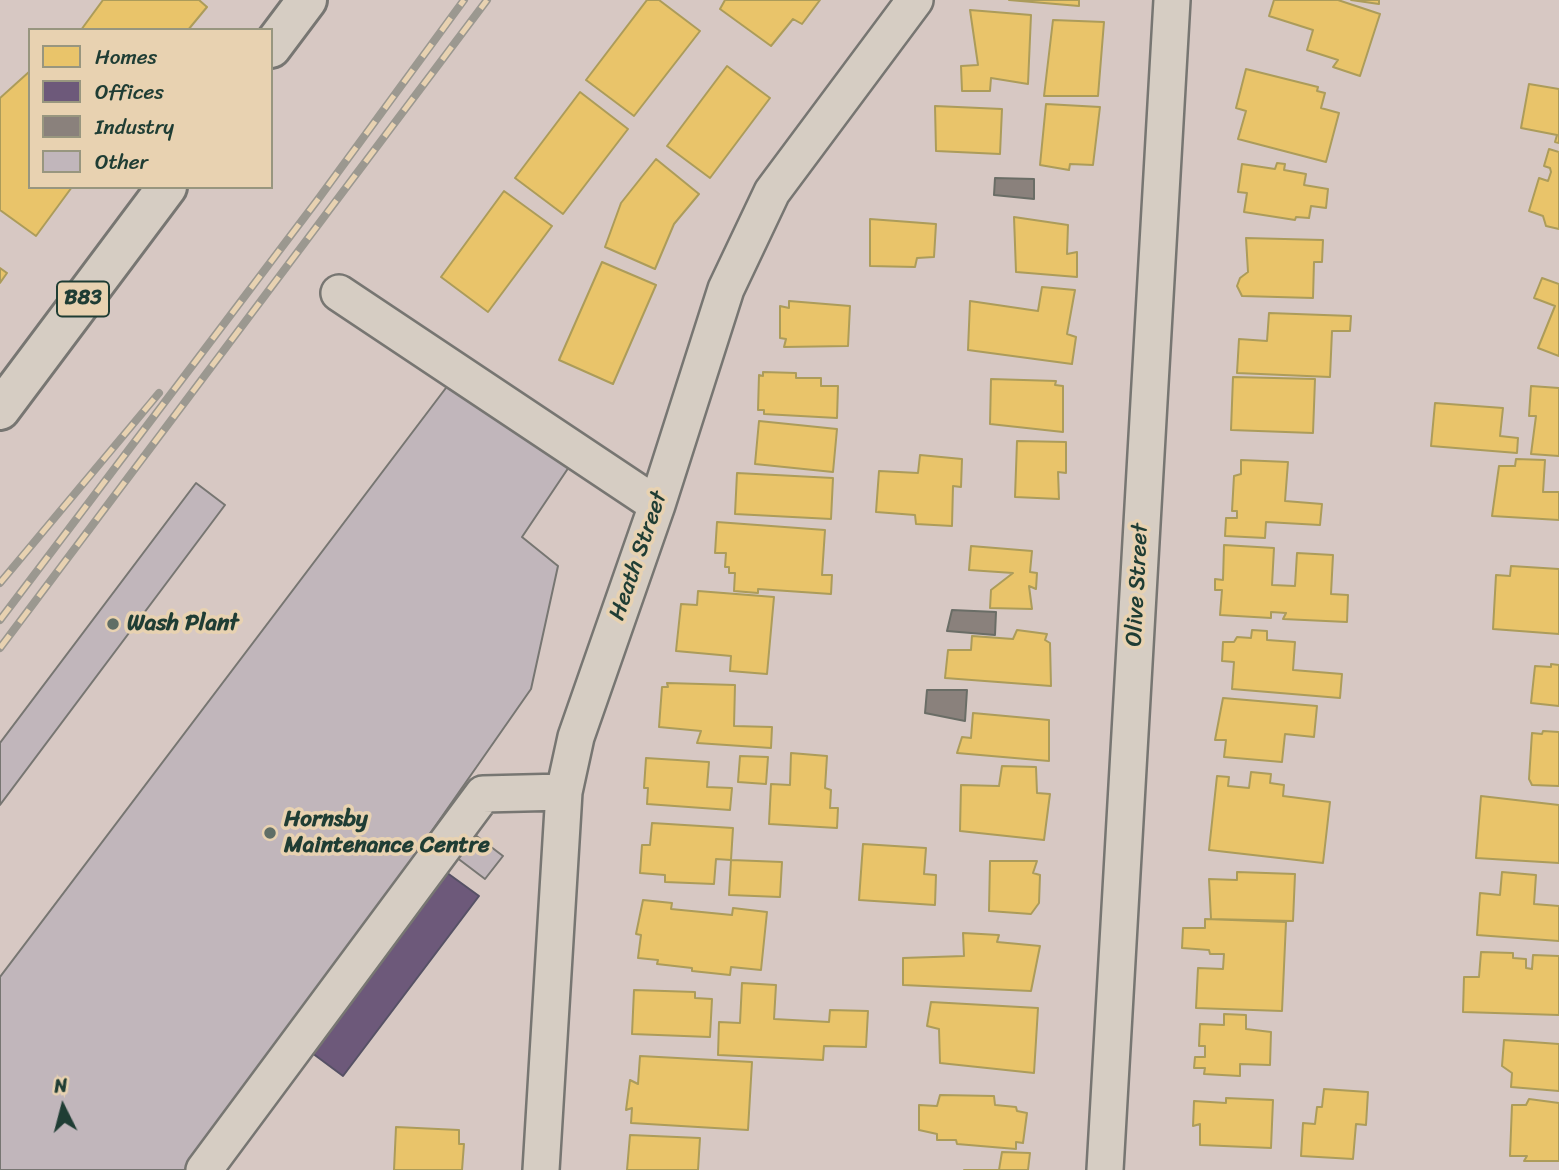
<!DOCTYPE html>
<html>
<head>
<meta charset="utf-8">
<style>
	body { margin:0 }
	#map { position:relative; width:1559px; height:1170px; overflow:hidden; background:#d7c8c3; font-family:Sriracha,sans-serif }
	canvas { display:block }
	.legend { position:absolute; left:28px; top:28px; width:245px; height:161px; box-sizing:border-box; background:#e8d2b1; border:2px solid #98967f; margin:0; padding:9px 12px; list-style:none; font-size:21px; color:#1f3d34 }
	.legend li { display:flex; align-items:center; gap:14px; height:35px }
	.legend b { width:35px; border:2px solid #98967f }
	.north { position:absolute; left:28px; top:1072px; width:70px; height:70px; -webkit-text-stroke:5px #e8d2b1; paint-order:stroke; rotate:354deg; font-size:19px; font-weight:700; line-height:28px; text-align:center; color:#1f3d34 }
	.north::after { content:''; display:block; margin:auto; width:24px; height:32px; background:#1f3d34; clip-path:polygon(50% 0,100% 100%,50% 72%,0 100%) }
</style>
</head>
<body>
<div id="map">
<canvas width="1559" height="1170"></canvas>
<ul class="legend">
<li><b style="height:19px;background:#e9c46a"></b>Homes</li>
<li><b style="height:19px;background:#6d597a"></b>Offices</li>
<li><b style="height:19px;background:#8a817c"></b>Industry</li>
<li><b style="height:19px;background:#c1b6bb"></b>Other</li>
</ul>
<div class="north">N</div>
</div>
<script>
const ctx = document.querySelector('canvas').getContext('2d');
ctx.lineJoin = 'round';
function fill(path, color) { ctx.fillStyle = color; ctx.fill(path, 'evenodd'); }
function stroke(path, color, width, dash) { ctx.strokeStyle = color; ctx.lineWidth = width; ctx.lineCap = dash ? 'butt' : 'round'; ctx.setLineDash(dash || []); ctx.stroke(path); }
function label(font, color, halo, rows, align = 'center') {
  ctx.font = font + ' Sriracha,sans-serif'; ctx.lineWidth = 7; ctx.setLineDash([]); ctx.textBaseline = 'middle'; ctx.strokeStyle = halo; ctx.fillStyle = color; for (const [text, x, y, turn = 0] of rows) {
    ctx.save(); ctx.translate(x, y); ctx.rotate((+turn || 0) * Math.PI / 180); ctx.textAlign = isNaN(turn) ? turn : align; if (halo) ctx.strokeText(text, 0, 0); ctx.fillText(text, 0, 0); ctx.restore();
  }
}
const homes = new Path2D(`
	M 103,0 L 199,0 L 207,7 L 188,30 L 81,30 Z
	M 647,0 L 659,0 L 700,31 L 634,116 L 586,80 Z
	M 725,0 L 820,0 L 802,24 L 793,19 L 771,46 L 720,9 Z
	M 1009,0 L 1079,0 L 1079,6 Z
	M 1274,0 L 1338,0 L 1380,14 L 1360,76 L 1333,67 L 1338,60 L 1307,50 L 1313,30 L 1269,16 Z
	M 1351,0 L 1379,0 L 1379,4 Z
	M 970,10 L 1031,15 L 1028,84 L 991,78 L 990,91 L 962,91 L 961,66 L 978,65 Z
	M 1053,20 L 1104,22 L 1098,96 L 1044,96 Z
	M 727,66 L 770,98 L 710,178 L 667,146 Z
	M 1246,69 L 1318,87 L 1317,91 L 1325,93 L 1321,108 L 1339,113 L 1326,162 L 1238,139 L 1246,111 L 1236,108 Z
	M 30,71 L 30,187 L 72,187 L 36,236 L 0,210 L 0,98 Z
	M 1529,84 L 1559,89 L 1559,143 L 1555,142 L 1557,135 L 1521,128 Z
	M 580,92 L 628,129 L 563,214 L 515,178 Z
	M 1046,104 L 1100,107 L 1093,165 L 1070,164 L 1069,170 L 1040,165 Z
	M 935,106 L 1002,109 L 1000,154 L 936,151 Z
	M 1549,149 L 1559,152 L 1559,229 L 1546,226 L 1543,216 L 1529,211 L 1539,178 L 1548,181 L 1551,172 L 1550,168 L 1544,166 Z
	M 656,159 L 699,194 L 674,224 L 655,269 L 605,247 L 621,203 Z
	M 1277,163 L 1285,164 L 1284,170 L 1306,174 L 1304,185 L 1328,189 L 1326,208 L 1311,206 L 1309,218 L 1296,217 L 1295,220 L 1244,212 L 1247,193 L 1238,192 L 1242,164 L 1275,169 Z
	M 504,191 L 552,226 L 488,312 L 441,277 Z
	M 1014,217 L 1068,225 L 1067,254 L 1077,252 L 1077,277 L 1016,272 Z
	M 870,219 L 936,224 L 934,257 L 917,258 L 915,267 L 870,266 Z
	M 1246,238 L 1323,240 L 1322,262 L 1314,262 L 1313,298 L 1242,296 L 1237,286 L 1240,278 L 1248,272 Z
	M 602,262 L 656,285 L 613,384 L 559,360 Z
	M 0,268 L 7,273 L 0,283 Z
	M 1542,278 L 1559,284 L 1559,356 L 1538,348 L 1555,306 L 1534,298 Z
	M 1042,287 L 1075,290 L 1067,334 L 1076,337 L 1072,364 L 968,350 L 970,301 L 1038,311 Z
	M 789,301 L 850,306 L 848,346 L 784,347 L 786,339 L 780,338 L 780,306 L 789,308 Z
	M 1269,313 L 1351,316 L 1350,331 L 1332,331 L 1330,377 L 1237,373 L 1239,339 L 1267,341 Z
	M 763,372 L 796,373 L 796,378 L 821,378 L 821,386 L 838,386 L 837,418 L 764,414 L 764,410 L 758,410 L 759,375 L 763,376 Z
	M 1233,377 L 1315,379 L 1313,433 L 1231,430 Z
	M 991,379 L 1056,381 L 1055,385 L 1063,386 L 1063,432 L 990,424 Z
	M 1531,386 L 1559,388 L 1559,456 L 1531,454 L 1536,416 L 1529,416 Z
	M 1435,403 L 1503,408 L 1500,436 L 1518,438 L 1517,453 L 1431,446 Z
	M 759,421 L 837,429 L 833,472 L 755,464 Z
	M 1017,441 L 1066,442 L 1066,473 L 1058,472 L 1059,499 L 1015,497 Z
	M 920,455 L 962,459 L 961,487 L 953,486 L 952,526 L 916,524 L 915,515 L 876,512 L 879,471 L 918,473 Z
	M 1516,459 L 1545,460 L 1543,492 L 1559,492 L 1559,520 L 1492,516 L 1499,466 L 1515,466 Z
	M 1241,460 L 1288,462 L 1285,501 L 1322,504 L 1320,525 L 1266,522 L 1265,538 L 1225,536 L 1226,518 L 1237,518 L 1237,511 L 1232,511 L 1234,476 L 1241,474 Z
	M 737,473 L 833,478 L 831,519 L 735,514 Z
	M 717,522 L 825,530 L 822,575 L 832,575 L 831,594 L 758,589 L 758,593 L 734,591 L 735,573 L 729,573 L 729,567 L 725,567 L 726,553 L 715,553 Z
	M 1224,545 L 1274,548 L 1272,585 L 1295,586 L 1297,553 L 1333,555 L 1331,594 L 1348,595 L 1347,622 L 1283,619 L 1286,613 L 1271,612 L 1271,618 L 1220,615 L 1222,590 L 1215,590 L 1215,579 L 1223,580 Z
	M 971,546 L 1032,551 L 1030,572 L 1037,573 L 1036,589 L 1029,586 L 1032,609 L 990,608 L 991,590 L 1013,573 L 969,570 Z
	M 1511,566 L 1559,569 L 1559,634 L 1493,629 L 1496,575 L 1510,576 Z
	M 698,591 L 774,597 L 767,674 L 730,671 L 731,656 L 676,651 L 681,604 L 697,605 Z
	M 1017,630 L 1047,634 L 1045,640 L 1050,643 L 1051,686 L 945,678 L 948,650 L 971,650 L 972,636 L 1013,639 Z
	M 1252,630 L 1267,631 L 1267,640 L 1295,642 L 1293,670 L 1342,674 L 1340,698 L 1232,689 L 1234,662 L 1222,661 L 1223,642 L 1234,642 L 1237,637 L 1251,638 Z
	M 1551,664 L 1559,665 L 1559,706 L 1531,703 L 1535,666 L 1551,667 Z
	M 667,683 L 735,685 L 734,726 L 772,727 L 771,748 L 697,743 L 701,731 L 659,727 L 662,687 L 668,687 Z
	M 1223,698 L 1317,706 L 1314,737 L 1285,734 L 1282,762 L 1224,757 L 1226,740 L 1215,740 Z
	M 973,713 L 1049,720 L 1049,761 L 957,753 L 962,737 L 971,738 Z
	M 1543,731 L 1559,732 L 1559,786 L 1532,785 L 1529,779 L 1532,733 L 1542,734 Z
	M 791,753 L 827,756 L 825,788 L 831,790 L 830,808 L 838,808 L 837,828 L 769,824 L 771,784 L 790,785 Z
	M 740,756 L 768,757 L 766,784 L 738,782 Z
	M 646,758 L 709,762 L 707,787 L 732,788 L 730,810 L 647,804 L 648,788 L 644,788 Z
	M 1002,766 L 1036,767 L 1037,793 L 1050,794 L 1044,840 L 960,831 L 961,785 L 999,786 Z
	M 1251,772 L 1271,774 L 1270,783 L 1284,785 L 1283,796 L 1330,802 L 1323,863 L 1209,850 L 1217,776 L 1229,777 L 1228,786 L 1249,788 Z
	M 1481,796 L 1559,805 L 1559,863 L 1476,858 Z
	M 652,823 L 733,828 L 731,860 L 716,859 L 714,884 L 665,882 L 665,875 L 640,873 L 642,845 L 650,845 Z
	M 863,844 L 926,848 L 924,874 L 936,875 L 935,905 L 859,900 Z
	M 731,860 L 782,862 L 780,897 L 729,895 Z
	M 990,861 L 1037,861 L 1033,873 L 1040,875 L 1039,903 L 1031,914 L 989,911 Z
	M 1237,872 L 1295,874 L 1293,921 L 1211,919 L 1209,879 L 1237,880 Z
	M 1502,872 L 1536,875 L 1534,904 L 1559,906 L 1559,941 L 1477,935 L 1480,893 L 1500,895 Z
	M 643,900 L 672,903 L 671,909 L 732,915 L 733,908 L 767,912 L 761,970 L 731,967 L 730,975 L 692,971 L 692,968 L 657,964 L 658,960 L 638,958 L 641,935 L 636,934 Z
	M 1205,919 L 1286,922 L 1282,1011 L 1196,1008 L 1198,968 L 1223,969 L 1224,954 L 1210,954 L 1209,950 L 1182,948 L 1183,928 L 1205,928 Z
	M 963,933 L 999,935 L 997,942 L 1040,946 L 1031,991 L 903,985 L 903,958 L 964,956 Z
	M 1481,952 L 1513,953 L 1513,958 L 1526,959 L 1526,968 L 1532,969 L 1533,955 L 1559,956 L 1559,1015 L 1463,1012 L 1464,977 L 1479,977 Z
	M 742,983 L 776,985 L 774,1019 L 829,1022 L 830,1010 L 868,1011 L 866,1047 L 824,1046 L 823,1060 L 718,1055 L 719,1022 L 740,1023 Z
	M 634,990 L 695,992 L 695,998 L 712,999 L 710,1037 L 632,1034 Z
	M 931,1002 L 1038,1008 L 1034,1073 L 940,1063 L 939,1029 L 927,1026 Z
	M 1224,1014 L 1246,1015 L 1246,1029 L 1271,1032 L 1270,1065 L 1240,1064 L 1240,1076 L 1204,1074 L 1205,1068 L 1194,1068 L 1195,1057 L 1205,1057 L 1205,1046 L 1199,1046 L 1200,1024 L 1224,1025 Z
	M 1504,1040 L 1559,1044 L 1559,1091 L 1511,1087 L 1512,1073 L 1502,1066 Z
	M 640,1056 L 752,1062 L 748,1130 L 631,1123 L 632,1108 L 626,1110 L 630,1080 L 638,1084 Z
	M 1324,1089 L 1368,1092 L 1366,1125 L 1356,1124 L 1353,1159 L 1301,1156 L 1303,1123 L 1315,1124 L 1317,1107 L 1322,1107 Z
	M 940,1095 L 994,1096 L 995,1105 L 1016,1107 L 1017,1111 L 1027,1113 L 1023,1143 L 1016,1142 L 1016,1149 L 957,1144 L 956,1140 L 937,1140 L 937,1134 L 919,1130 L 919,1105 L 937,1106 Z
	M 1226,1098 L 1273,1100 L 1271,1148 L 1200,1145 L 1200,1124 L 1193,1126 L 1194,1101 L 1226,1103 Z
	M 1529,1099 L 1559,1103 L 1559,1161 L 1524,1161 L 1527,1156 L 1510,1156 L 1512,1105 L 1526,1105 Z
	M 396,1127 L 459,1130 L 459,1144 L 464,1144 L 462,1170 L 394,1170 Z
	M 630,1135 L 700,1138 L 698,1170 L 627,1170 Z
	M 1002,1152 L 1030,1153 L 1028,1170 L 964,1170 L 999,1170 Z`);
fill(homes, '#e9c46a');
stroke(homes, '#ac9c5a', 2);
const offices = new Path2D(`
	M 439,867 L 479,896 L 343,1076 L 304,1047 Z`);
fill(offices, '#6d597a');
stroke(offices, '#565165', 2);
const industry = new Path2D(`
	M 995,178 L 1034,179 L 1034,199 L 994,195 Z
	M 952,610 L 996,612 L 995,635 L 947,631 Z
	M 927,690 L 967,690 L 965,721 L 925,713 Z`);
fill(industry, '#8a817c');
stroke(industry, '#6a6d66', 2);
const building = new Path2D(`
	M 458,372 L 577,455 L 522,537 L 558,566 L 531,689 L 195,1170 L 0,1170 L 0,977 Z
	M 196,483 L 225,505 L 0,805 L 0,743 Z
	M 470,831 L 503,856 L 485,879 L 452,854 Z`);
fill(building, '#c1b6bb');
stroke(building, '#777672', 2);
const minor = new Path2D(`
	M 339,293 L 657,505
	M 204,1170 L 483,794 L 564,792
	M 541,1170 L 564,792 L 576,737 L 657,505 L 726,289 L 772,192 L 915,0
	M 1105,1170 L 1172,0`);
const major = new Path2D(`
	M 271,48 L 307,0
	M 0,410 L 167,187`);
stroke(minor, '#777672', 40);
stroke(major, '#777672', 44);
stroke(minor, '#d6cdc3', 35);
stroke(major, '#d6cdc3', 38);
const rail = new Path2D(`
	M 0,583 L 159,393
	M 0,620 L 319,198 L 464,0
	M 0,648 L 487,0`);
stroke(rail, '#9b9890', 8);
stroke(rail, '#e8d2b1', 5, [16]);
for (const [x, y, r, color] of [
	[113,624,7,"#5f6e66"],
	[270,833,7,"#5f6e66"]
]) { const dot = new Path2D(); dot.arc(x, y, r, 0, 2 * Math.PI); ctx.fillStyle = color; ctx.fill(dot); stroke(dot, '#e8d2b1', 2.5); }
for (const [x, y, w] of [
	[83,299,52]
]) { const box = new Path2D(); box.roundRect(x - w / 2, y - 17.5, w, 35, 5); ctx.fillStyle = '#e8d2b1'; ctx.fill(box); stroke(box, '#1f3d34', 2); }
label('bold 21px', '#1f3d34', null, [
	["B83",83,299]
]);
label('23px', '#1f3d34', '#e8d2b1', [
	["Heath Street",639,556,-71],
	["Olive Street",1138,585,-87]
]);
label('bold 23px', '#1f3d34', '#e8d2b1', [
	["Wash Plant",127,624],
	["Hornsby",284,820],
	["Maintenance Centre",284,846]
], 'left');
</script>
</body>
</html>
